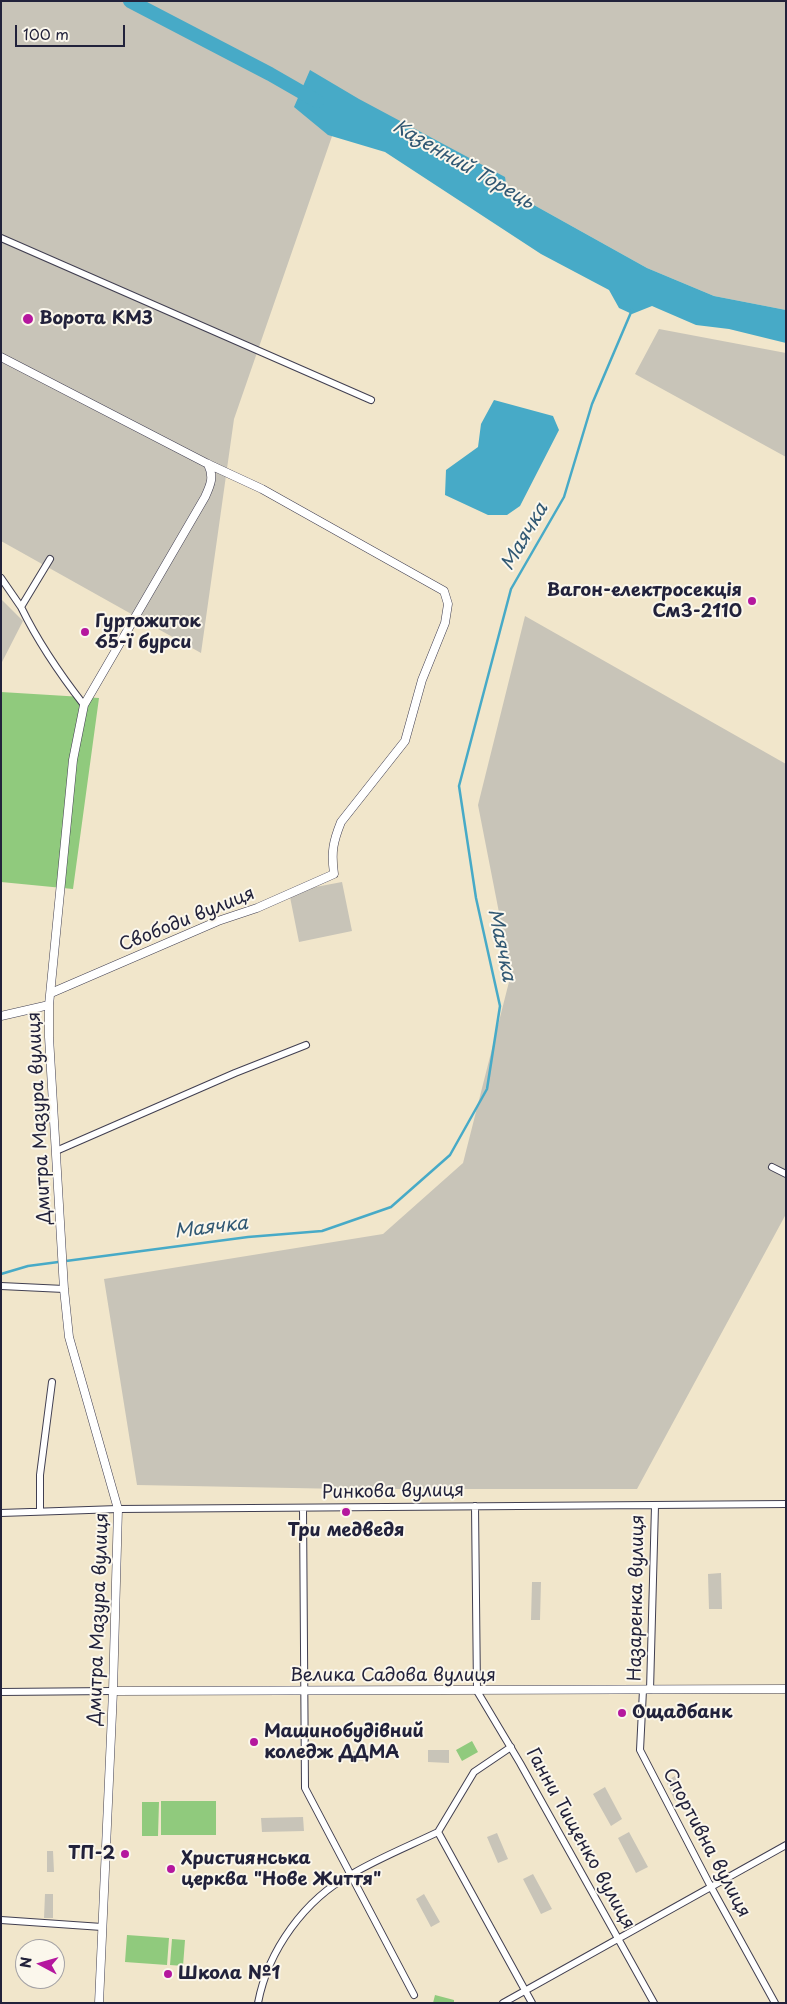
<!DOCTYPE html>
<html>
<head>
<meta charset="utf-8">
<style>
	body { margin:0 }
	#map { position:relative; width:787px; height:2004px; overflow:hidden; background:#f1e6cb; font-family:"Playpen Sans",sans-serif }
	canvas { display:block }
	.frame { position:absolute; inset:0; border:2px solid #22223b; pointer-events:none }
	.north { position:absolute; left:15px; top:1939px; width:50px; height:50px; box-sizing:border-box; background:#fbf7ec; border:1px solid #a4a2a5; border-radius:50%; rotate:276deg; font-size:14px; font-weight:700; line-height:20px; text-align:center; color:#22223b }
	.north::after { content:''; display:block; margin:auto; width:18px; height:22px; background:#b5179e; clip-path:polygon(50% 0,100% 100%,50% 72%,0 100%) }
	.scale { position:absolute; left:15px; top:25px; width:110px; height:22px; box-sizing:border-box; border:2px solid #22223b; border-top:0; padding-left:6px; font-size:15px; line-height:18px; white-space:nowrap; color:#22223b; -webkit-text-stroke:4px #fbf7ec; paint-order:stroke }
</style>
</head>
<body>
<div id="map">
<canvas width="787" height="2004"></canvas>
<div class="frame"></div>
<div class="north">N</div>
<div class="scale">100 m</div>
</div>
<script>
const ctx = document.querySelector('canvas').getContext('2d');
ctx.lineJoin = 'round';
function fill(path, color) { ctx.fillStyle = color; ctx.fill(path, 'evenodd'); }
function stroke(path, color, width, dash) { ctx.strokeStyle = color; ctx.lineWidth = width; ctx.lineCap = dash ? 'butt' : 'round'; ctx.setLineDash(dash || []); ctx.stroke(path); }
function label(font, color, halo, rows, align = 'center') {
  ctx.font = font + ' "Playpen Sans",sans-serif'; ctx.lineWidth = 4; ctx.setLineDash([]); ctx.textBaseline = 'middle'; ctx.strokeStyle = halo; ctx.fillStyle = color; for (const [text, x, y, turn = 0] of rows) {
    ctx.save(); ctx.translate(x, y); ctx.rotate((+turn || 0) * Math.PI / 180); ctx.textAlign = isNaN(turn) ? turn : align; if (halo) ctx.strokeText(text, 0, 0); ctx.fillText(text, 0, 0); ctx.restore();
  }
}
fill(new Path2D(`
	M 1,1 L 786,1 L 786,310 L 714,296 L 647,268 L 507,190 L 347,93 L 234,419 L 201,653 L 1,541 Z
	M 659,329 L 786,353 L 786,457 L 635,374 Z
	M 1,599 L 23,621 L 1,664 Z
	M 525,616 L 786,764 L 786,1214 L 637,1489 L 344,1489 L 137,1485 L 104,1279 L 383,1234 L 463,1163 L 511,974 L 478,805 Z
	M 342,882 L 352,931 L 299,942 L 289,892 Z
	M 721,1573 L 722,1609 L 709,1609 L 708,1574 Z
	M 532,1582 L 541,1582 L 540,1620 L 531,1620 Z
	M 428,1750 L 449,1750 L 449,1763 L 428,1762 Z
	M 350,1751 L 370,1751 L 370,1760 L 350,1761 Z
	M 675,1776 L 684,1796 L 675,1801 L 666,1781 Z
	M 605,1787 L 622,1819 L 611,1826 L 593,1794 Z
	M 303,1817 L 304,1831 L 262,1832 L 261,1818 Z
	M 629,1832 L 648,1867 L 636,1873 L 618,1838 Z
	M 497,1833 L 508,1859 L 498,1863 L 487,1837 Z
	M 47,1851 L 53,1851 L 54,1872 L 47,1872 Z
	M 533,1874 L 552,1909 L 541,1914 L 523,1879 Z
	M 45,1894 L 53,1894 L 53,1918 L 44,1918 Z
	M 424,1894 L 440,1922 L 431,1927 L 416,1899 Z`), '#c8c4b8');
fill(new Path2D(`
	M 1,692 L 99,698 L 73,889 L 1,882 Z
	M 472,1741 L 478,1752 L 462,1761 L 456,1750 Z
	M 161,1801 L 216,1801 L 216,1835 L 161,1835 Z
	M 142,1802 L 159,1802 L 158,1836 L 142,1836 Z
	M 127,1935 L 169,1938 L 167,1965 L 125,1962 Z
	M 172,1939 L 185,1940 L 183,1966 L 170,1965 Z
	M 435,1995 L 454,2000 L 454,2003 L 433,2003 Z`), '#90ca7d');
fill(new Path2D(`
	M 310,70 L 359,99 L 505,177 L 507,190 L 647,268 L 714,296 L 786,310 L 786,343 L 729,329 L 696,325 L 652,306 L 632,314 L 619,308 L 609,290 L 541,254 L 385,152 L 328,135 L 294,107 Z
	M 494,400 L 553,416 L 559,430 L 520,506 L 507,515 L 488,515 L 445,495 L 446,470 L 478,447 L 481,424 Z`), '#47aac7');
stroke(new Path2D(`
	M 1,1274 L 28,1266 L 248,1237 L 322,1231 L 391,1207 L 450,1155 L 487,1089 L 500,1006 L 476,898 L 459,786 L 511,589 L 564,497 L 592,404 L 632,310`), '#47aac7', 2.5);
stroke(new Path2D(`
	M 130,1 L 270,74 L 317,101`), '#47aac7', 14);
const minor = new Path2D(`
	M 1,238 L 371,400
	M 50,559 L 21,607 C 39,644 59,673 84,705
	M 1,578 L 21,607
	M 56,1151 L 235,1073 L 306,1045
	M 772,1167 L 786,1174
	M 1,1286 L 64,1289
	M 475,1506 L 477,1691 L 520,1763 L 654,2003
	M 303,1508 L 305,1788 L 414,1995
	M 40,1511 L 40,1475 L 52,1382
	M 1,1513 L 118,1509 L 786,1504
	M 643,1690 L 640,1750 L 711,1887 L 775,2003
	M 650,1690 L 655,1506
	M 1,1692 L 113,1691
	M 438,1832 L 532,2003
	M 438,1832 L 474,1772 L 511,1747
	M 1,1920 L 102,1927
	M 258,2003 C 268,1950 305,1899 352,1874 C 379,1858 409,1846 438,1832
	M 503,2003 L 786,1845`);
const tertiary = new Path2D(`
	M 1,357 L 208,464 L 262,489 L 444,591 L 448,604 L 445,623 L 422,680 L 405,741 L 341,822 C 333,842 331,852 334,874 L 257,908 L 218,921 L 51,993
	M 1,1016 L 49,1005
	M 113,1691 L 786,1689
	M 99,2003 L 113,1691 L 118,1509 L 69,1337 L 64,1289 L 49,1037 L 49,1005 L 73,760 L 84,705 L 205,497 C 211,484 214,477 208,464`);
stroke(minor, '#413f51', 8);
stroke(tertiary, '#413f51', 9);
stroke(minor, '#fff', 6);
stroke(tertiary, '#fff', 8);
for (const [x, y, r, color] of [
	[28,319,6,"#b5179e"],
	[752,601,5,"#b5179e"],
	[85,632,5,"#b5179e"],
	[346,1512,5,"#b5179e"],
	[622,1713,5,"#b5179e"],
	[254,1742,5,"#b5179e"],
	[125,1854,5,"#b5179e"],
	[171,1869,5,"#b5179e"],
	[168,1974,5,"#b5179e"]
]) { const dot = new Path2D(); dot.arc(x, y, r, 0, 2 * Math.PI); ctx.fillStyle = color; ctx.fill(dot); stroke(dot, '#fbf7ec', 2); }
label('bold 18px', '#22223b', '#fbf7ec', [
	["Ворота КМЗ",39,319],
	["Вагон-електросекція",742,591,"right"],
	["См3-2110",742,612,"right"],
	["Гуртожиток",95,622],
	["65-ї бурси",95,643],
	["Три медведя",346,1531,"center"],
	["Ощадбанк",632,1713],
	["Машинобудівний",264,1732],
	["коледж ДДМА",264,1753],
	["ТП-2",115,1854,"right"],
	["Християнська",181,1859],
	["церква \"Нове Життя\"",181,1880],
	["Школа №1",178,1974]
], 'left');
label('18px', '#22223b', '#fbf7ec', [
	["Свободи вулиця",187,920,-22],
	["Дмитра Мазура вулиця",40,1118,-93],
	["Ринкова вулиця",393,1492,-1],
	["Назаренка вулиця",637,1598,-89],
	["Дмитра Мазура вулиця",99,1619,-88],
	["Велика Садова вулиця",393,1676],
	["Ганни Тищенко вулиця",580,1839,61],
	["Спортивна вулиця",706,1843,62]
]);
label('italic 19px', '#315873', '#fbf7ec', [
	["Казенний Торець",463,165,30],
	["Маячка",525,537,-60],
	["Маячка",501,945,78],
	["Маячка",211,1228,-7]
]);
</script>
</body>
</html>
